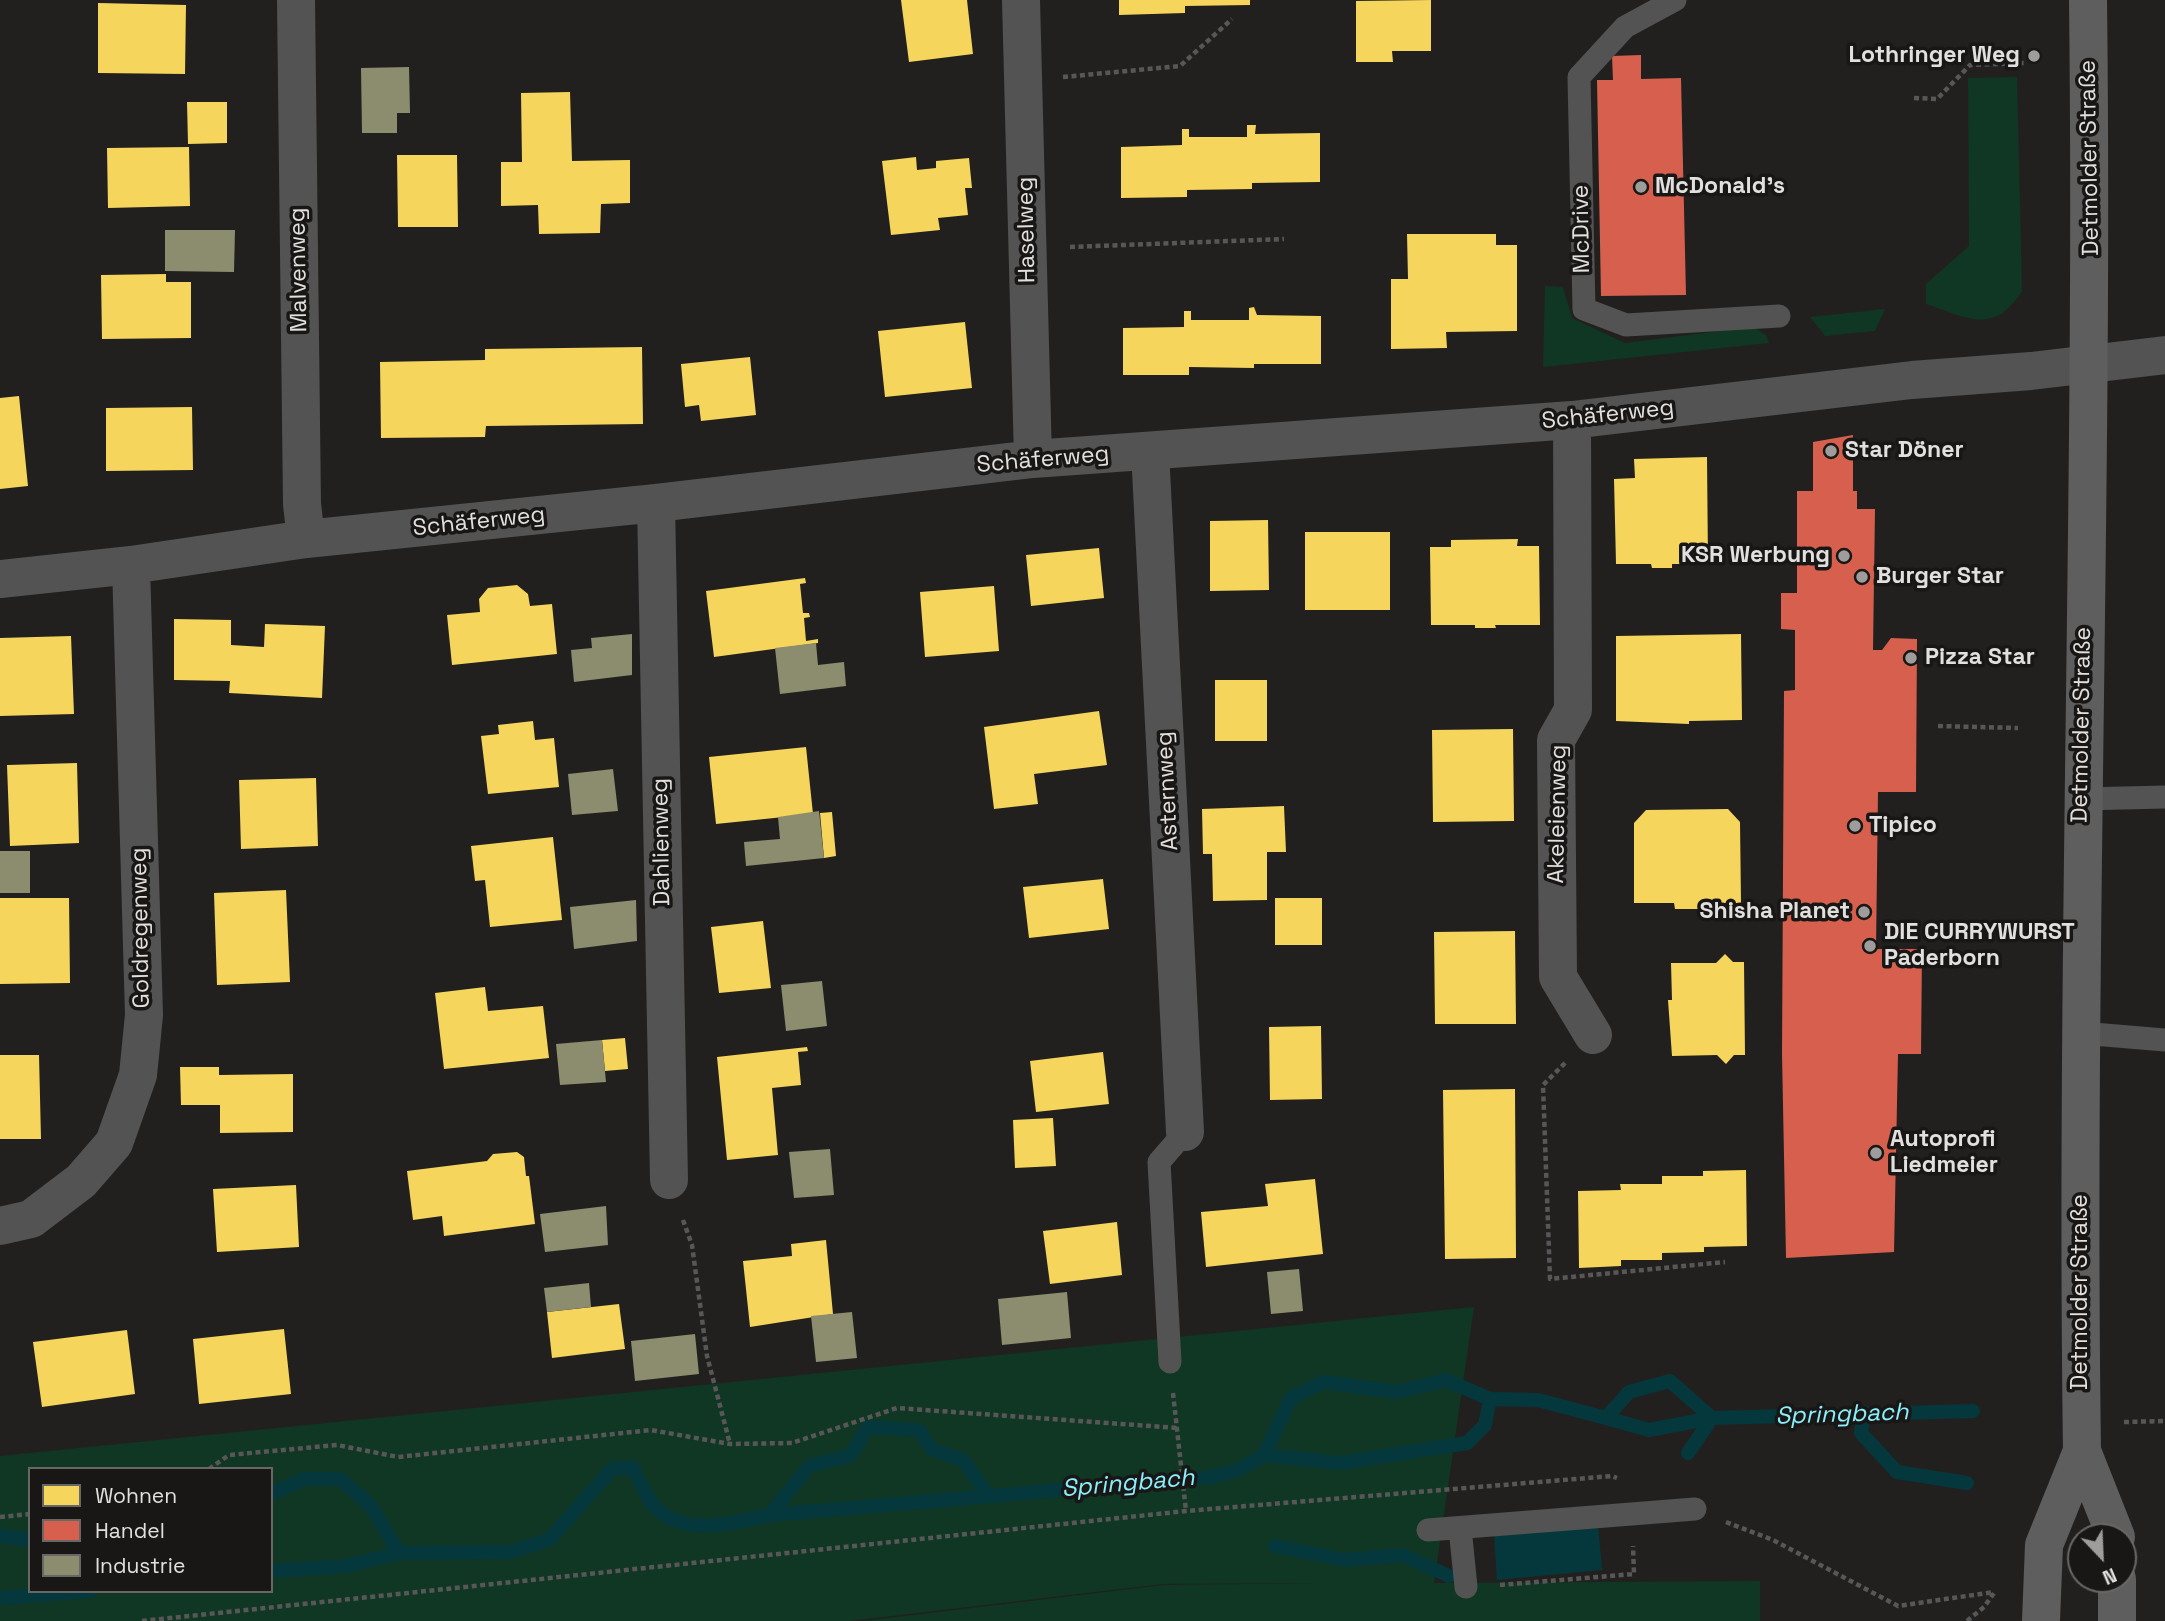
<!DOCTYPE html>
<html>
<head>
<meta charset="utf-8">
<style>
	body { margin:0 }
	#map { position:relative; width:2165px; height:1621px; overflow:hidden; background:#22201f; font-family:"Space Grotesk",sans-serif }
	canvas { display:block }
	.legend { position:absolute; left:28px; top:1467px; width:245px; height:126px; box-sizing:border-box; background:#191715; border:2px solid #696766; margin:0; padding:9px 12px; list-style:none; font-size:21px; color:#e2e0df }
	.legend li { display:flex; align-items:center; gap:14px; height:35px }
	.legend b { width:35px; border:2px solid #696766 }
	.north { position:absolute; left:2067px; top:1523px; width:70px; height:70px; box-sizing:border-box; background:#191715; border:2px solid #696766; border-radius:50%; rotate:157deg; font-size:19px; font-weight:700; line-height:28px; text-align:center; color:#e2e0df }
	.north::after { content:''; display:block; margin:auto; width:24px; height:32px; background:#9f9d9c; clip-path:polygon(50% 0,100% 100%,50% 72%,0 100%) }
</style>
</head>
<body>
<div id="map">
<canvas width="2165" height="1621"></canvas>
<ul class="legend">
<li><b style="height:19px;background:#f6d55c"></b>Wohnen</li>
<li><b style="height:19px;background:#d6604d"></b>Handel</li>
<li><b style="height:19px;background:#8c8c6e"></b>Industrie</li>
</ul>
<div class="north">N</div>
</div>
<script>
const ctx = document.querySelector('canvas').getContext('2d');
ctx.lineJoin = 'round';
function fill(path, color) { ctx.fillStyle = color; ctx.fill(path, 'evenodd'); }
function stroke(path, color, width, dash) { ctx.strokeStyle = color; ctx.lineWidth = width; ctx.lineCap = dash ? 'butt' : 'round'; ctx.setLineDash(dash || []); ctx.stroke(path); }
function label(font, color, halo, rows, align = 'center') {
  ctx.font = font + ' "Space Grotesk",sans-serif'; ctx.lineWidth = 7; ctx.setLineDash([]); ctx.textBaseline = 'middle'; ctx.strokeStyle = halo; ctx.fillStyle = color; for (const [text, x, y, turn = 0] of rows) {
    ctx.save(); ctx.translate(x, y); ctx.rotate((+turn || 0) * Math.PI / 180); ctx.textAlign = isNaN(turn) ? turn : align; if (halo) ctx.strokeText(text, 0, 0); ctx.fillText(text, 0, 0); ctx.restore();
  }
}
fill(new Path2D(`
	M 2017,77 L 2022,291 C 1993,336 1968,318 1926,304 L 1926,284 L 1969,246 L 1968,78 Z
	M 1545,286 L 1563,287 L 1572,318 L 1625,343 L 1753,327 L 1766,335 L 1769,343 L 1543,367 Z
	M 1885,309 L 1875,331 L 1825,336 L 1810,317 Z
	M 1474,1307 L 1434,1583 L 1760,1581 L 1760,1621 L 863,1621 L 1163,1585 L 1318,1583 L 1163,1584 L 850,1621 L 0,1621 L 0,1456 ZM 30,1469 L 271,1469 L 271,1591 L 30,1591 Z`), '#103624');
fill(new Path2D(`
	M 1598,1525 L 1602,1570 L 1497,1580 L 1494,1534 Z`), '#05383d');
fill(new Path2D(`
	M 901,0 L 967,0 L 973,54 L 909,62 Z
	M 1119,0 L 1250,0 L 1250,5 L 1185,6 L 1185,13 L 1119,15 Z
	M 1431,0 L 1431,51 L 1392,51 L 1393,62 L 1356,62 L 1356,1 Z
	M 98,3 L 186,5 L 185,74 L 98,73 Z
	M 570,92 L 572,161 L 630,160 L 630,203 L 601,204 L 600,233 L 539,234 L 538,205 L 501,206 L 501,162 L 522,162 L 521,93 Z
	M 187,102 L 227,102 L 227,143 L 188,144 Z
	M 1247,125 L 1256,125 L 1255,134 L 1320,133 L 1320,182 L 1252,183 L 1252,189 L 1187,190 L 1187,197 L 1121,198 L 1121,147 L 1182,145 L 1182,129 L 1189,129 L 1189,137 L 1247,137 Z
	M 189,147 L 190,206 L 108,208 L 107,148 Z
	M 397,155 L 457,155 L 458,227 L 398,227 Z
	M 916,157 L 917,170 L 936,168 L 936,161 L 969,158 L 972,188 L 965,188 L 968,215 L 938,218 L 940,230 L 891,235 L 882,161 Z
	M 1407,234 L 1496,234 L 1496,245 L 1517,245 L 1517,331 L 1446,332 L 1447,348 L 1391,349 L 1391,279 L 1408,279 Z
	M 166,274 L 166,282 L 191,282 L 191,338 L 102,339 L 101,275 Z
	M 1254,307 L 1257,315 L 1321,316 L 1321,364 L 1254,364 L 1254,368 L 1189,367 L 1189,375 L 1123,375 L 1123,328 L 1184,327 L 1184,311 L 1191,311 L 1191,320 L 1249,320 L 1249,308 Z
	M 965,322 L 972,388 L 885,397 L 878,331 Z
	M 642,347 L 643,424 L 486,426 L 485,437 L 381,438 L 380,362 L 485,360 L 485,349 Z
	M 750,357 L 756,415 L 701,421 L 699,405 L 685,407 L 681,364 Z
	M 19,396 L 28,486 L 0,489 L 0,398 Z
	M 192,407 L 193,470 L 106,471 L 106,408 Z
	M 1707,457 L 1708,564 L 1672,564 L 1672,568 L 1652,568 L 1651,564 L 1616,564 L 1614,479 L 1635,478 L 1634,459 Z
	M 1268,520 L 1269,590 L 1210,591 L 1210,521 Z
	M 1305,532 L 1390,532 L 1390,610 L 1305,610 Z
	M 1518,539 L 1517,546 L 1539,546 L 1540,625 L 1495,625 L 1496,628 L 1475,628 L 1475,625 L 1431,625 L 1430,547 L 1451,547 L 1451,540 Z
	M 1099,548 L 1104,598 L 1031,606 L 1026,555 Z
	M 805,578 L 806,583 L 800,584 L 803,613 L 809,613 L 810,617 L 804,618 L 806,641 L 818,639 L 818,643 L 714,657 L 706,591 Z
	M 517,585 L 528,594 L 530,606 L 552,604 L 557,654 L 452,665 L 447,615 L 480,612 L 479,599 L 488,588 Z
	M 994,586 L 999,651 L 925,657 L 920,592 Z
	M 174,619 L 231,620 L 231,645 L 264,647 L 265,624 L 325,626 L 322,698 L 229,693 L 230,681 L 174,680 Z
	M 1741,634 L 1742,720 L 1689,721 L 1689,724 L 1616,721 L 1616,636 Z
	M 71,636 L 74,714 L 0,716 L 0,638 Z
	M 1215,680 L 1267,680 L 1267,741 L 1215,741 Z
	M 1099,711 L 1107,765 L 1034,774 L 1038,804 L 994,809 L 984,727 Z
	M 533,721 L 535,740 L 554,738 L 559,787 L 488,794 L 481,736 L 499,734 L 498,725 Z
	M 1513,729 L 1514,821 L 1433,822 L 1432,730 Z
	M 806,747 L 813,814 L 716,824 L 709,757 Z
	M 77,763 L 79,843 L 10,846 L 7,765 Z
	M 316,778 L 318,846 L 241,849 L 239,780 Z
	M 1284,806 L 1286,852 L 1267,852 L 1267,900 L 1213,901 L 1212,854 L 1203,854 L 1202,809 Z
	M 1728,809 L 1740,822 L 1741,903 L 1701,903 L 1701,909 L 1675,909 L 1674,903 L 1634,903 L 1634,823 L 1646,810 Z
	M 832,812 L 836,856 L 824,858 L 820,813 Z
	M 553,837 L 562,920 L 490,927 L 485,880 L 475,881 L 471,846 Z
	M 1103,879 L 1109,929 L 1029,938 L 1023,887 Z
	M 286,890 L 290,982 L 217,985 L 214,893 Z
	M 0,898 L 69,898 L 70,983 L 0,984 Z
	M 1275,898 L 1322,898 L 1322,945 L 1275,945 Z
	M 763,921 L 771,988 L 719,993 L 711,927 Z
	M 1515,931 L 1516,1024 L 1435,1024 L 1434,932 Z
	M 1725,954 L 1733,962 L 1744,962 L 1745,1055 L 1734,1055 L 1726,1064 L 1717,1055 L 1672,1056 L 1668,1000 L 1672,1000 L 1671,963 L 1716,963 Z
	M 485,987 L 488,1011 L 543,1006 L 549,1058 L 444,1069 L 435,993 Z
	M 1321,1026 L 1322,1099 L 1270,1100 L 1269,1027 Z
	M 625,1038 L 628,1069 L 605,1071 L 602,1040 Z
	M 807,1047 L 808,1051 L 798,1052 L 801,1085 L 772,1088 L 778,1155 L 727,1160 L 717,1057 Z
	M 1103,1052 L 1109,1104 L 1036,1112 L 1030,1061 Z
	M 0,1055 L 39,1055 L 41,1139 L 0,1139 Z
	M 180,1067 L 219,1067 L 219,1075 L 293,1074 L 293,1132 L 220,1133 L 220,1105 L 181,1105 Z
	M 1515,1089 L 1516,1258 L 1445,1259 L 1443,1090 Z
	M 1053,1118 L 1056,1166 L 1015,1168 L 1013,1120 Z
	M 517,1152 L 524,1157 L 526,1176 L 529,1176 L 535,1224 L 444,1236 L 442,1216 L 413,1220 L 407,1171 L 487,1161 L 493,1154 Z
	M 1746,1170 L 1747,1246 L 1704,1247 L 1704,1252 L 1662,1253 L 1662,1260 L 1621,1260 L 1621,1266 L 1579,1268 L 1578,1191 L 1621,1190 L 1620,1184 L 1662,1184 L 1662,1176 L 1703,1176 L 1703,1171 Z
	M 1315,1179 L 1323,1254 L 1206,1267 L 1201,1212 L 1268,1206 L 1265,1184 Z
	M 296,1185 L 299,1247 L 217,1252 L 213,1189 Z
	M 1117,1222 L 1122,1275 L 1050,1284 L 1043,1231 Z
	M 826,1240 L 833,1314 L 750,1327 L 743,1261 L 792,1256 L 791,1244 Z
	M 619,1304 L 625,1349 L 552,1358 L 547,1312 Z
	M 284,1329 L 291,1394 L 199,1404 L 193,1339 Z
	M 127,1330 L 135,1394 L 42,1407 L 33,1342 Z`), '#f6d55c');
fill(new Path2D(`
	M 1641,55 L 1641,79 L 1681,78 L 1686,295 L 1601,296 L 1597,80 L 1613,80 L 1612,56 Z
	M 1853,435 L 1853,491 L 1857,491 L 1857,509 L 1875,509 L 1873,650 L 1882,650 L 1891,638 L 1917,639 L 1916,792 L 1878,792 L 1876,949 L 1922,949 L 1921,1054 L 1898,1054 L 1894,1252 L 1786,1258 L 1782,1054 L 1784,691 L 1795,690 L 1795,630 L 1781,629 L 1781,593 L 1797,593 L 1797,491 L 1813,491 L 1813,442 Z`), '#d6604d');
fill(new Path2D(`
	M 409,67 L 410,113 L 397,113 L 397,133 L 362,133 L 361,68 Z
	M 165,230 L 235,230 L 234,272 L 165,271 Z
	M 632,634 L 632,675 L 574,682 L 571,650 L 592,648 L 591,638 Z
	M 816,643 L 818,665 L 844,662 L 846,686 L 780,694 L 775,648 Z
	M 613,769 L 618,811 L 572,815 L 568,774 Z
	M 819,811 L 824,858 L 746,866 L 744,842 L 780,839 L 778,817 Z
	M 0,851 L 30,851 L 30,893 L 0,893 Z
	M 636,900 L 637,941 L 574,949 L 570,907 Z
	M 822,981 L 827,1026 L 786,1031 L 781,985 Z
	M 602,1040 L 606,1082 L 560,1085 L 556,1044 Z
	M 830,1149 L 834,1195 L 794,1198 L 789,1152 Z
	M 606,1206 L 608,1245 L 545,1252 L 540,1214 Z
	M 1299,1269 L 1303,1311 L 1271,1314 L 1267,1272 Z
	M 589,1283 L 591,1307 L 547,1312 L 544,1288 Z
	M 1067,1292 L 1071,1338 L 1002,1345 L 998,1299 Z
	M 852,1312 L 857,1358 L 816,1362 L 811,1316 Z
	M 695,1334 L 699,1374 L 635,1381 L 631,1341 Z`), '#8c8c6e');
stroke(new Path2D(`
	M 1864,1412 L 1861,1433 L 1897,1472 L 1967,1483
	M 1606,1418 L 1649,1430 L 1712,1418
	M 1688,1453 L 1712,1418
	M 1264,1455 L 1340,1463 L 1467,1443 L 1485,1425 L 1490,1399
	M 271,1494 L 304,1479 L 340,1479 L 371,1506 L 399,1553
	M 770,1515 L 809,1466 L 850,1456 L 868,1427 L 919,1430 L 931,1449 L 963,1460 L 988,1495
	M 0,1536 L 30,1540
	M 1275,1546 L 1344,1560 L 1403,1555 L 1449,1576
	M 271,1571 L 346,1566 L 399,1553 L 509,1552 L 549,1540 L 612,1469 L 632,1467 C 639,1479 645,1495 654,1506 C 682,1538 734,1523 770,1515 L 1211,1477 L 1238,1470 L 1264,1455 L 1291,1398 L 1323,1382 L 1397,1392 L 1446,1380 L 1490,1399 L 1538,1400 L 1606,1418 L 1629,1392 L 1670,1381 L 1712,1418 L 1973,1411
	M 0,1598 L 90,1591`), '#05383d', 14);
stroke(new Path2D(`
	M 1063,77 L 1180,66 L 1232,19
	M 1914,98 L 1937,99 L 1970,65 L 2027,63
	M 1070,247 L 1284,239
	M 1938,726 L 2018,728
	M 1565,1063 L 1543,1085 L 1550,1279 L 1725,1262
	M 683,1220 L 692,1245 L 707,1356 L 730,1444
	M 1173,1393 L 1186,1511
	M 2124,1422 L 2165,1421
	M 209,1469 L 229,1455 L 337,1445 L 398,1457 L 651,1430 L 730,1444 L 792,1443 L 897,1408 L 1178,1428
	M 0,1517 L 30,1514
	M 1726,1522 L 1773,1540 L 1898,1606 L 1994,1592
	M 1500,1585 L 1634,1574 L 1633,1546
	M 142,1621 L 1186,1511 L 1612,1476 L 1617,1478
	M 1967,1621 L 1984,1607 L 1994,1593`), '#585757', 4.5, [5, 3.5]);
stroke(new Path2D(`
	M 1675,0 L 1625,27 L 1579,77 L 1584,309 L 1626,325 L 1779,316
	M 2081,799 L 2165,797
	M 2081,1033 L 2165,1040
	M 1170,1362 L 1159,1162 L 1185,1132
	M 1460,1528 L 1466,1587
	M 1428,1530 L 1695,1509`), '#535353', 23);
stroke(new Path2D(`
	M 296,0 L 302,504 L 306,539
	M 1021,0 L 1033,459
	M 1572,420 L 1573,710 L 1556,740 L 1558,977 L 1593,1035
	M 1150,451 L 1185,1132
	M 656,503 L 669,1180
	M 0,579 L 131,565 L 306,539 L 656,503 L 1033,459 L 1572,420 L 1912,380 L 2031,371 L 2165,355
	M 0,1226 L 31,1219 L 81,1181 L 114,1143 L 138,1075 L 144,1015 L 131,565`), '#535353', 38);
stroke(new Path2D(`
	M 2088,0 C 2094,483 2075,967 2082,1451 L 2116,1537
	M 2041,1621 L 2044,1545 L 2082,1451
	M 2117,1621 L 2117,1579`), '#5f5e5e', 38);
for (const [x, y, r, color] of [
	[2034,56,7,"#9f9d9c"],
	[1641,187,7,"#9f9d9c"],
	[1831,451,7,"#9f9d9c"],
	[1844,556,7,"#9f9d9c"],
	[1862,577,7,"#9f9d9c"],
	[1911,658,7,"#9f9d9c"],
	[1855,826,7,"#9f9d9c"],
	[1864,912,7,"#9f9d9c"],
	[1870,946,7,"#9f9d9c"],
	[1876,1153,7,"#9f9d9c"]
]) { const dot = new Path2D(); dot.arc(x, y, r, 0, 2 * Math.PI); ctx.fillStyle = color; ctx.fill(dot); stroke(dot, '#191715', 2.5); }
label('bold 23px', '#e2e0df', '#191715', [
	["Lothringer Weg",2020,56,"right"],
	["McDonald's",1655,187],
	["Star Döner",1845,451],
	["KSR Werbung",1830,556,"right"],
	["Burger Star",1876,577],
	["Pizza Star",1925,658],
	["Tipico",1869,826],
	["Shisha Planet",1850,912,"right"],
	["DIE CURRYWURST",1884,933],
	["Paderborn",1884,959],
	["Autoprofi",1890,1140],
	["Liedmeier",1890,1166]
], 'left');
label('23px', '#e2e0df', '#191715', [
	["Detmolder Straße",2090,158,-91],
	["McDrive",1582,229,-91],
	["Haselweg",1027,230,-91],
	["Malvenweg",299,270,-91],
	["Schäferweg",1608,415,-6],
	["Schäferweg",1043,460,-5],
	["Schäferweg",479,522,-6],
	["Detmolder Straße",2082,725,-89],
	["Asternweg",1168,791,-93],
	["Akeleienweg",1558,814,-89],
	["Dahlienweg",662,842,-91],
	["Goldregenweg",141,928,-91],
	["Detmolder Straße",2081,1292,-90]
]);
label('italic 24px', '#8ceffc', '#191715', [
	["Springbach",1842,1415,-2],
	["Springbach",1128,1484,-5]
]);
</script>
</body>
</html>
